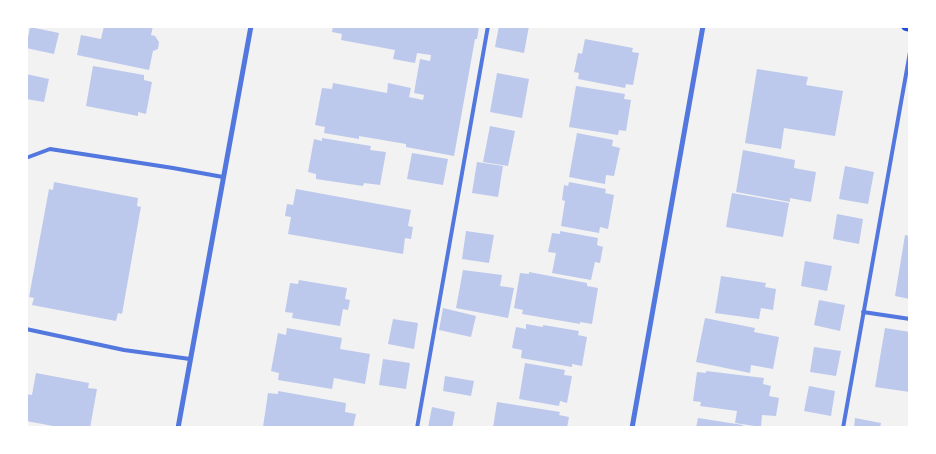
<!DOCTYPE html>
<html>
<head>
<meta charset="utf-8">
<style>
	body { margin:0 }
	#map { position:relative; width:936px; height:454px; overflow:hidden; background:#f2f2f2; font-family:"PT Sans",sans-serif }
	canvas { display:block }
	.frame { position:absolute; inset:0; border:28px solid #fff; pointer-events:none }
</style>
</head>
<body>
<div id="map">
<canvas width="936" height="454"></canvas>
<div class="frame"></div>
</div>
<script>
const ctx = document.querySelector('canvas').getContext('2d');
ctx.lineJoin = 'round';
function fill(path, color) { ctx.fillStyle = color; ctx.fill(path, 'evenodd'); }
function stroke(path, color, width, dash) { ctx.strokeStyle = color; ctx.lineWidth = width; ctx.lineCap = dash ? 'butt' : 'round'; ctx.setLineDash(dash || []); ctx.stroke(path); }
fill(new Path2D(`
	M 104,26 L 153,26 L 151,35 L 155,36 L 159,42 L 158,49 L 153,51 L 149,70 L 77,55 L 81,35 L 101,39 Z
	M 333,26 L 479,26 L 477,39 L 475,39 L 454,156 L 406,147 L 406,144 L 359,136 L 359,139 L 324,133 L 325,127 L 315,125 L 322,88 L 332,89 L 333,83 L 387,93 L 388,83 L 411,88 L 409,97 L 423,100 L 424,95 L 414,93 L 420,59 L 430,61 L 431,55 L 417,53 L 415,63 L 393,59 L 395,50 L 341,40 L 342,34 L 332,32 Z
	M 499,26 L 529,26 L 524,53 L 495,47 Z
	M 30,27 L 59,33 L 54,54 L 26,48 Z
	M 585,39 L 633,48 L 632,52 L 639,53 L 633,85 L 626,84 L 625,88 L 578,79 L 579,73 L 574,72 L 578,53 L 582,54 Z
	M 93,66 L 144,75 L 144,80 L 152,82 L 146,114 L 138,112 L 138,116 L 86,106 Z
	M 757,69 L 808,77 L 806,85 L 843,91 L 835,136 L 784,128 L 781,149 L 745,143 Z
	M 497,73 L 529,79 L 522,118 L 490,112 Z
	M 26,74 L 49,79 L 44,102 L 26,99 Z
	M 576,86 L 625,94 L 624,99 L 631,100 L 626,131 L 619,130 L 618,135 L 569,127 Z
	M 490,126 L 515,131 L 508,166 L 483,162 Z
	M 577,133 L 613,140 L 612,146 L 620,148 L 614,176 L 606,175 L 605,184 L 569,177 Z
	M 322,138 L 371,146 L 370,150 L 386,152 L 380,185 L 364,183 L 363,186 L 316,179 L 316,174 L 308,172 L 314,139 L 322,141 Z
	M 743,150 L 795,160 L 794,168 L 816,172 L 811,202 L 790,198 L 790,202 L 736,192 Z
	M 412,153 L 448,159 L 443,185 L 407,179 Z
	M 477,162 L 503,166 L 498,197 L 472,193 Z
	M 845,166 L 874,172 L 868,204 L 839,199 Z
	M 54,182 L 138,198 L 137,206 L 141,207 L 140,212 L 122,314 L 118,313 L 116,321 L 32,305 L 34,298 L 29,297 L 49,189 L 53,190 Z
	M 569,182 L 606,189 L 605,193 L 614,195 L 608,229 L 600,227 L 599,233 L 561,226 L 565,201 L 562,200 L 564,185 L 568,186 Z
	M 296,189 L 411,210 L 408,226 L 413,227 L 411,239 L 405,238 L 403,254 L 288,234 L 291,217 L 285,216 L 287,204 L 293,205 Z
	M 732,193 L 789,203 L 783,237 L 726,227 Z
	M 837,214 L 863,219 L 859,244 L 833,239 Z
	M 466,231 L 494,235 L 489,263 L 462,259 Z
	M 560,231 L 598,238 L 597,245 L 603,247 L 600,263 L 595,262 L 591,280 L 552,273 L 556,253 L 548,252 L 552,233 L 560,234 Z
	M 905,235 L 910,236 L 910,299 L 895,296 Z
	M 805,261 L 832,266 L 827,291 L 801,286 Z
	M 463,270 L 502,275 L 500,286 L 514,288 L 508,318 L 456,308 Z
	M 529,272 L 587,283 L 587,286 L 598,288 L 592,324 L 580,322 L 580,324 L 522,314 L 523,310 L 514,308 L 520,273 L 529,274 Z
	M 721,276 L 766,283 L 765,287 L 776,289 L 773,310 L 761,308 L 759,319 L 715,313 Z
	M 299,280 L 347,288 L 345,299 L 350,300 L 348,310 L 343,309 L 340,326 L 292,318 L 293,313 L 285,312 L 290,283 L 298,284 Z
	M 819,300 L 845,305 L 840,331 L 814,325 Z
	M 443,308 L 476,316 L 471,337 L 439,330 Z
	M 705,318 L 755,328 L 754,332 L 779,337 L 773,369 L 751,365 L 750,373 L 696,362 Z
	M 393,319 L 418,323 L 414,349 L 388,344 Z
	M 526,324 L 543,327 L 543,325 L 579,331 L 578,335 L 587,337 L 582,366 L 572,364 L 572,367 L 521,358 L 522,350 L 512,348 L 516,327 L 526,329 Z
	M 287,328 L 342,338 L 340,349 L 370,354 L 365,384 L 334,378 L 332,389 L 278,380 L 279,373 L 271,371 L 278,333 L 286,335 Z
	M 885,328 L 910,332 L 910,392 L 875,387 Z
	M 814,347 L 841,351 L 836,376 L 810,372 Z
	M 383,359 L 410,363 L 406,389 L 379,385 Z
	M 525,363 L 565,370 L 564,375 L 572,376 L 567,403 L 560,401 L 559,406 L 519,399 Z
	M 706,371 L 764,378 L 763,384 L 771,386 L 769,396 L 779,398 L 776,416 L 762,415 L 761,427 L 735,423 L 737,411 L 700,406 L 701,402 L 693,401 L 697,372 L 706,373 Z
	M 36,373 L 89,383 L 88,388 L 97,389 L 90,428 L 64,428 L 26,421 L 26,394 L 32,395 Z
	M 445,376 L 474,381 L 471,396 L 443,391 Z
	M 809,386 L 835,391 L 831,416 L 804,411 Z
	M 278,391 L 346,403 L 345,412 L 356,414 L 353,428 L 263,427 L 268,393 L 278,394 Z
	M 497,402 L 560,412 L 559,415 L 569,417 L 567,428 L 493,428 Z
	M 432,407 L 455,412 L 452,428 L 428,428 Z
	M 698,418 L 743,425 L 743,428 L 696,428 Z
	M 855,418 L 881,423 L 880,428 L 854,428 Z`), '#bdc9ec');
stroke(new Path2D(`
	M 26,158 L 50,149 L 173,168 L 223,177
	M 863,312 L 910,319
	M 26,329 L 124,350 L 190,359
	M 417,428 L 488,26
	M 843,428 L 910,52`), '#5277de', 4);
stroke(new Path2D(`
	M 178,428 L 251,26
	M 632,428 L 703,26`), '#5277de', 5);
stroke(new Path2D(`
	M 906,26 L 910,27`), '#1d4ed8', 10);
</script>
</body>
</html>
